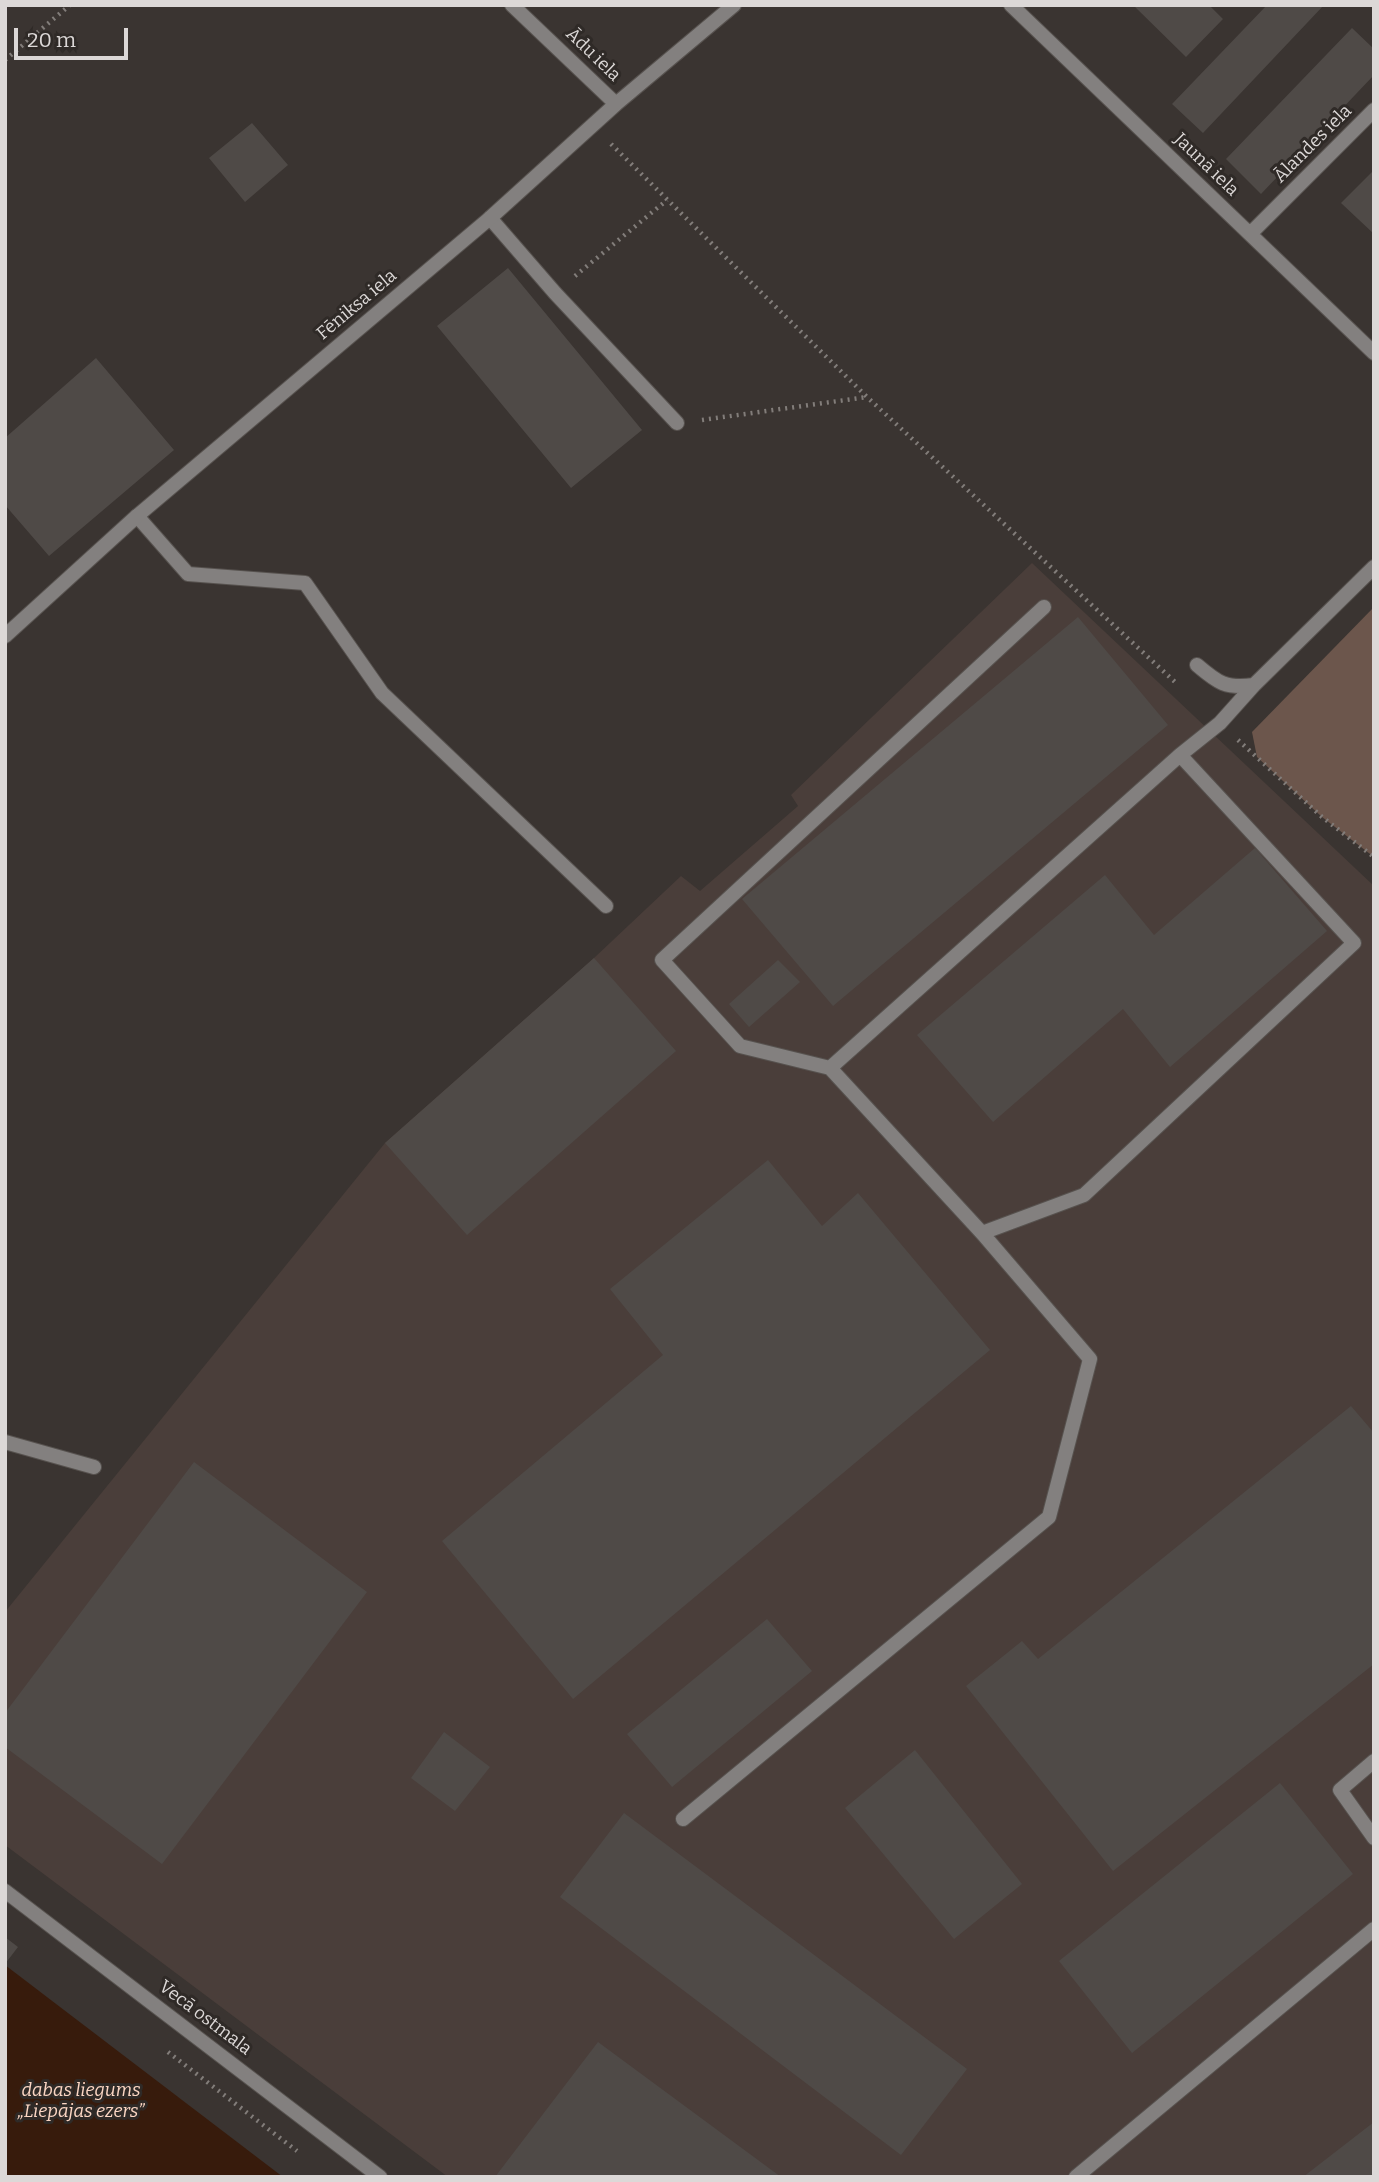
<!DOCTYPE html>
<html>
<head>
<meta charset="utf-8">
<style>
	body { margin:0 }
	#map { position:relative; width:1379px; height:2182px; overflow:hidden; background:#3a3431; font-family:Bitter,serif }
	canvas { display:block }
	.frame { position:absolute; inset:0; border:7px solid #dcd8d7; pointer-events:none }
	.scale { position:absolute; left:14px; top:28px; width:114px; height:32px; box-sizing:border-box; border:4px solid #dcd8d7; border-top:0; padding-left:9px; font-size:21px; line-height:24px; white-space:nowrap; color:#dcd8d7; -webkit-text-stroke:5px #2f2a27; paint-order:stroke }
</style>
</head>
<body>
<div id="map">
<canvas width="1379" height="2182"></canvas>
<div class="frame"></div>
<div class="scale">20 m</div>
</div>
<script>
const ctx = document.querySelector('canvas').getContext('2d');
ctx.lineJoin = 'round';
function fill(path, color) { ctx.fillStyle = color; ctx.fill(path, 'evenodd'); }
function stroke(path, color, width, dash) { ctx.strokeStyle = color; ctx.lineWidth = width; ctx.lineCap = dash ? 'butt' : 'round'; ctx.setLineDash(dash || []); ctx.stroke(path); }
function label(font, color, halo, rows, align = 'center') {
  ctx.font = font + ' Bitter,serif'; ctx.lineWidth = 6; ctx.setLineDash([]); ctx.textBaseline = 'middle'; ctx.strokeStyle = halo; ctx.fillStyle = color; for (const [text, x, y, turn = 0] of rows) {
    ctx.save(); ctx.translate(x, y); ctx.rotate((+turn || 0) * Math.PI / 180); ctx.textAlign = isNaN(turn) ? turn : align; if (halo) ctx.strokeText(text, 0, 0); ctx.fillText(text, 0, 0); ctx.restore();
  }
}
fill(new Path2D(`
	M 1032,563 L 1374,886 L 1374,2177 L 448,2177 L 5,1845 L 5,1612 L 385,1143 L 594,958 L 681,876 L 700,891 L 798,806 L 791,795 Z`), '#4a3e3a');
fill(new Path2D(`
	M 1374,607 L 1374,857 L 1322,817 L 1257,757 L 1252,732 Z`), '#6c564c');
fill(new Path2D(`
	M 5,1965 L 283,2177 L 5,2177 Z`), '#371b0c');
fill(new Path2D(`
	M 1133,5 L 1209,5 L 1223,19 L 1186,57 Z
	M 1267,5 L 1324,5 L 1203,133 L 1172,104 Z
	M 1352,28 L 1374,49 L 1374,75 L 1261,194 L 1226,159 Z
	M 252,123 L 288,165 L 245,202 L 209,158 Z
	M 1374,170 L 1374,234 L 1341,203 Z
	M 508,268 L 642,430 L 571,488 L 437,326 Z
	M 96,358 L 174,450 L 49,556 L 5,505 L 5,438 Z
	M 1078,617 L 1168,725 L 833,1006 L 742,899 Z
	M 1255,848 L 1327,931 L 1170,1067 L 1123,1009 L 993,1122 L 917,1035 L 1105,875 L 1154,935 Z
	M 594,958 L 676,1051 L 467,1235 L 385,1143 Z
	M 778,960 L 800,982 L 749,1027 L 729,1004 Z
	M 768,1160 L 822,1226 L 858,1193 L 990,1350 L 573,1699 L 442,1541 L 663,1355 L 610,1289 Z
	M 1351,1406 L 1374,1433 L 1374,1664 L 1113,1871 L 966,1686 L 1022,1641 L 1038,1659 Z
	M 194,1462 L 367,1592 L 162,1864 L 5,1747 L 5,1713 Z
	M 767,1619 L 812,1671 L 672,1787 L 627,1734 Z
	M 444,1732 L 490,1767 L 455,1811 L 411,1778 Z
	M 915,1750 L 1022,1884 L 954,1939 L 845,1808 Z
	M 1280,1783 L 1353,1874 L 1132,2053 L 1059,1961 Z
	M 624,1813 L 967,2069 L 901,2155 L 560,1897 Z
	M 5,1937 L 18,1947 L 5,1964 Z
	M 598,2042 L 781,2177 L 495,2177 Z
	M 1374,2122 L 1374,2177 L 1303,2177 Z`), '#4f4a47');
const service = new Path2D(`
	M 490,218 L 555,293 L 677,423
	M 137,516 L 188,574 L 305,583 L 382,693 L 606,906
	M 1197,665 C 1218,683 1226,689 1254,685
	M 1180,755 L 1220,723 L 1254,685 L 1374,567
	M 830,1068 L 1180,755 L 1354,943 L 1084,1195 L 982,1233
	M 5,1442 L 94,1467
	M 1374,1761 L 1340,1790 L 1374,1838
	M 683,1819 L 1049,1517 L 1090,1359 L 982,1233 L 830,1068 L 740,1046 L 662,960 L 1044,607
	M 1076,2177 L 1374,1929`);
const minor = new Path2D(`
	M 512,5 L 616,104
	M 1011,5 L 1374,353
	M 1250,234 L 1374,110
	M 5,636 L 137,516 L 490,218 L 616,104 L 734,5
	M 5,1891 L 380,2177`);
stroke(service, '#57524f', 16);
stroke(minor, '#57524f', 16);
stroke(new Path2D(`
	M 5,60 L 70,5
	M 611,144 L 867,397 L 1175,682
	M 575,276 L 667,200
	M 702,420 L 867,397
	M 1238,740 L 1322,817 L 1374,857
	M 168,2052 L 297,2151`), '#827d7a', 4.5, [2, 5]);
stroke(service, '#83807f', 14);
stroke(minor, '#83807f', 14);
label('18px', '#dcd8d7', '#2f2a27', [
	["Ādu iela",593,55,44],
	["Ālandes iela",1313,144,-45],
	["Jaunā iela",1206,165,44],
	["Fēniksa iela",357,305,-40],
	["Vecā ostmala",205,2018,37]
]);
label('italic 18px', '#fcd7c4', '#2f2a27', [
	["dabas liegums",81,2091],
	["„Liepājas ezers”",81,2112]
]);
</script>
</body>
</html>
